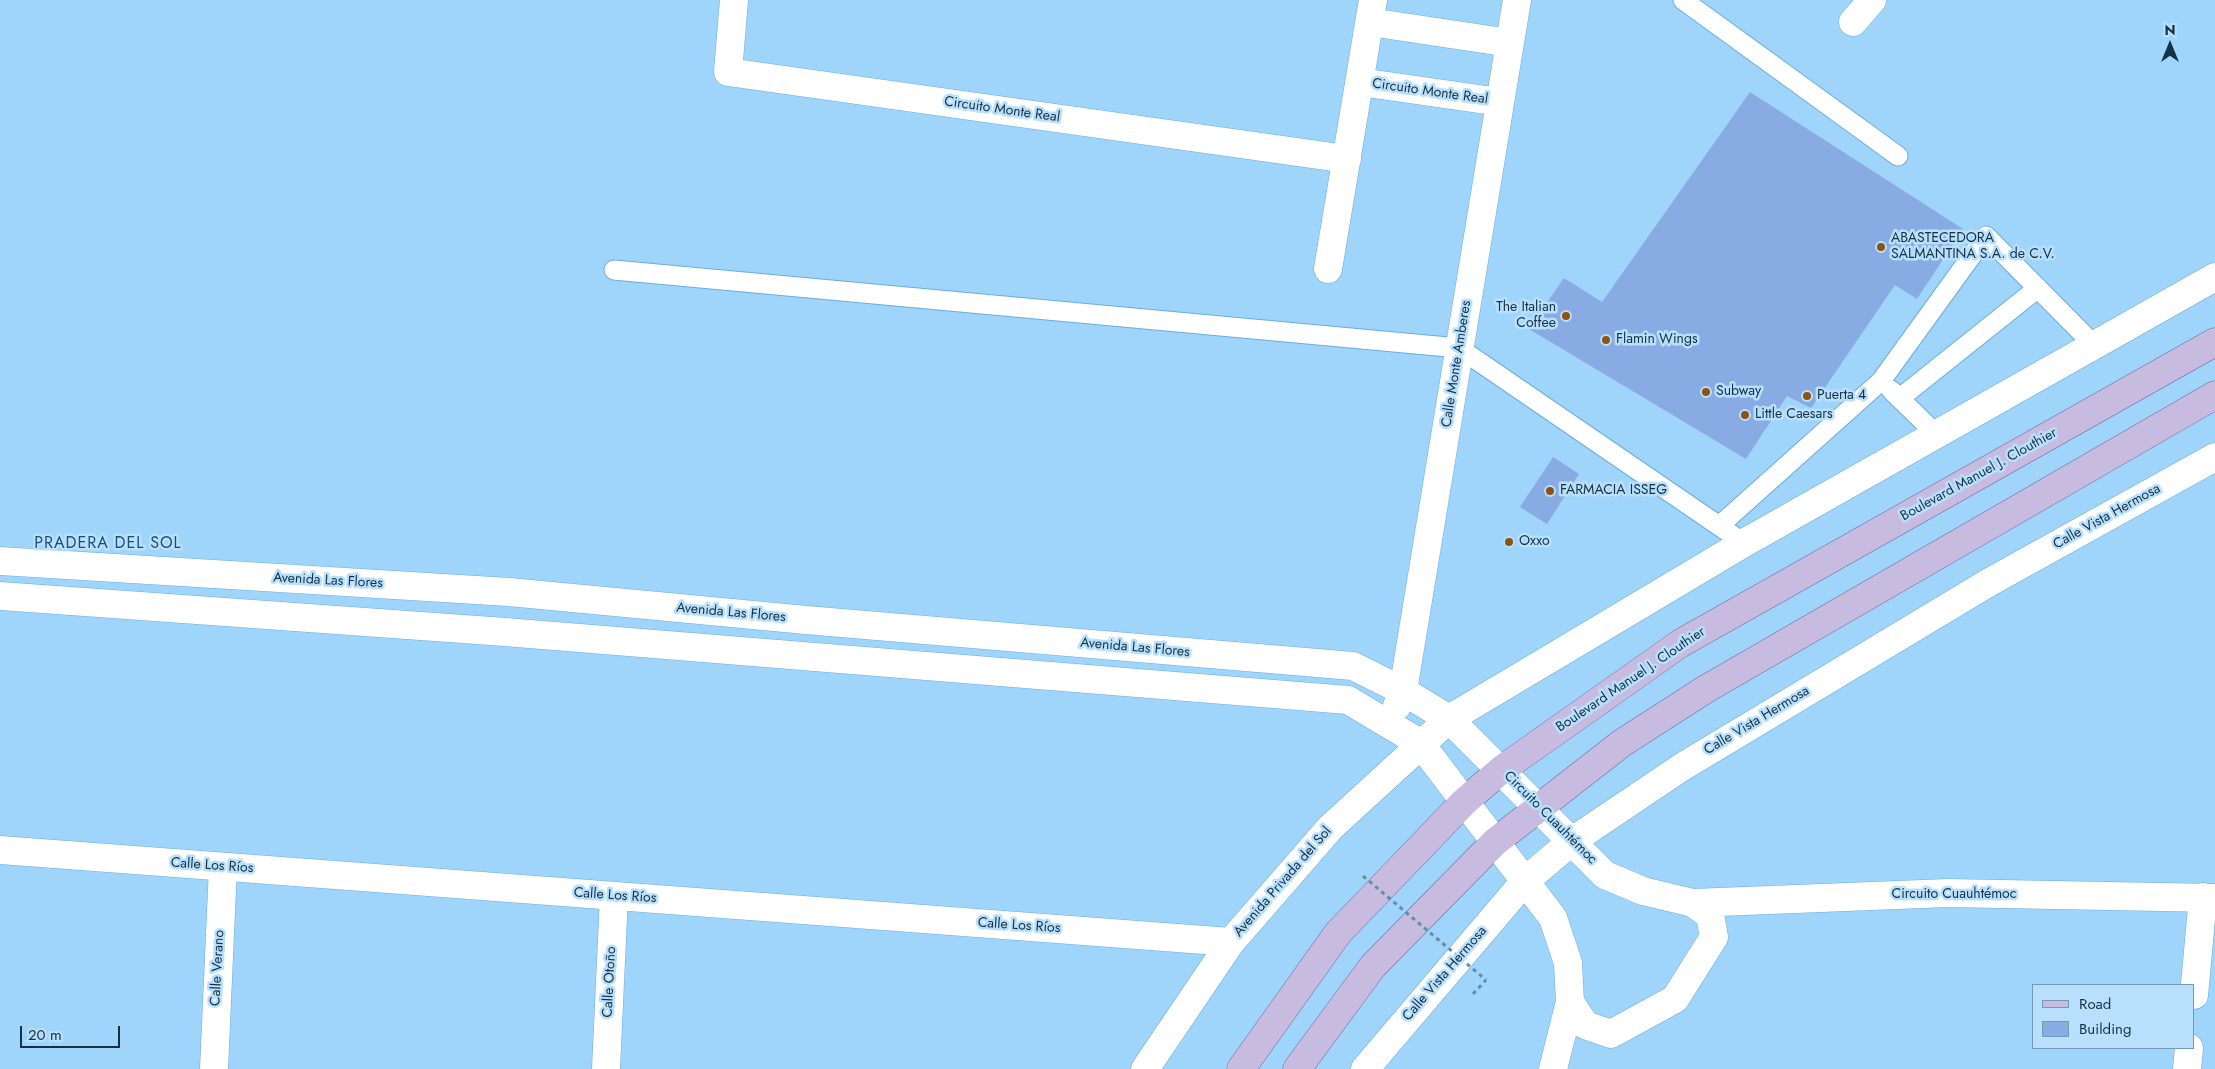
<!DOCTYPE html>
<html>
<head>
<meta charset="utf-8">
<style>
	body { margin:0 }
	#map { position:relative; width:2215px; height:1069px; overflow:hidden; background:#9fd4fb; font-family:Jost,sans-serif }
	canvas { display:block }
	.legend { position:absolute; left:2032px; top:984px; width:162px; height:65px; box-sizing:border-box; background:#b8e0fd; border:1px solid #779ab3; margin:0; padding:6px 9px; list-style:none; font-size:15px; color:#153144 }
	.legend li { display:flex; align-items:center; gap:10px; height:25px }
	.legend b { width:25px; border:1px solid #779ab3 }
	.north { position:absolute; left:2145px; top:20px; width:50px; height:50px; -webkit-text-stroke:4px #b8e0fd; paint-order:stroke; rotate:0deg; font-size:14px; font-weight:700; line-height:20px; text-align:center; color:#153144 }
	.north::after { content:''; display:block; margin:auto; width:18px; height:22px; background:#153144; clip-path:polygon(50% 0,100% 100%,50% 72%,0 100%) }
	.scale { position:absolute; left:20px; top:1026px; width:100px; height:22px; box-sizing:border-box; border:2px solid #153144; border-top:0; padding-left:6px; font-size:15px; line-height:18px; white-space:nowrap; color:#153144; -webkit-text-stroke:4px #b8e0fd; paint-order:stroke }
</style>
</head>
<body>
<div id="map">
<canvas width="2215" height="1069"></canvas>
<ul class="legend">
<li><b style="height:6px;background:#c8bbe0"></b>Road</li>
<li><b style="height:14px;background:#89abe4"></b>Building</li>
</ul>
<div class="north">N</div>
<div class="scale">20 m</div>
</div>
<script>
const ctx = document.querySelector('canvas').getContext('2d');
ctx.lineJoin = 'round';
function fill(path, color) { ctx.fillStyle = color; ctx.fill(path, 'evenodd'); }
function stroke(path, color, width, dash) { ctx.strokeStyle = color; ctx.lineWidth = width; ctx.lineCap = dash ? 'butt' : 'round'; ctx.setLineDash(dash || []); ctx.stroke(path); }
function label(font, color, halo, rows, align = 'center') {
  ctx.font = font + ' Jost,sans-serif'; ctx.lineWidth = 5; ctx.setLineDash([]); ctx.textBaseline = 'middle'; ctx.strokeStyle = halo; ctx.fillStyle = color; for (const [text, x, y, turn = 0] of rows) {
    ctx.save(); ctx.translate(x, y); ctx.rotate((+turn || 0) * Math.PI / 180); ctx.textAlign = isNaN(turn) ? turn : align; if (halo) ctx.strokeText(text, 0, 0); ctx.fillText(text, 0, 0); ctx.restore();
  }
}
fill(new Path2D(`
	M 1750,92 L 1963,229 L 1917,299 L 1895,285 L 1811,408 L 1787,396 L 1746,459 L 1529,329 L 1564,278 L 1602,302 Z
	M 1553,457 L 1579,474 L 1547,524 L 1520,507 Z`), '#89abe4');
const service = new Path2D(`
	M 1683,0 L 1898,156
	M 614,270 L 1459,348 L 1744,543
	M 1891,390 L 1936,434
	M 1900,398 L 2038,288
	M 1719,526 L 1881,381 L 1986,236 L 2094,345`);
const minor = new Path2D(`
	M 734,0 L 728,72 L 1347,159
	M 1370,22 L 1510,43
	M 1853,22 L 1872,0
	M 1360,82 L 1500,102
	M 1328,269 L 1373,0
	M 0,561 L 509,592 L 806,620 L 1353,666 L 1403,691 L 1449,719 L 1605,875 L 1643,891 L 1693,903 L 1710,915 L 1714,937 L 1675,999 L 1611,1034 L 1585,1025 L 1570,1002 L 1568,963 L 1553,918 L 1420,743 L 1348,700 L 505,632 L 0,596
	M 1397,706 L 1403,691 L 1517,0
	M 0,850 L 1231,942
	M 1693,903 L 1948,893 L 2215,898
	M 2194,995 L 2203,897
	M 214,1069 L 223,867
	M 606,1069 L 614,896
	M 1553,1069 L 1570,1002
	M 2187,1069 L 2189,1048`);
const tertiary = new Path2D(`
	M 1145,1069 L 1231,942 L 1330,828 L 1449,719 L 1744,543 L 2215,277
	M 1365,1069 L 1525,881 L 1572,841 L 1682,767 L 1988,583 L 2215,457`);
const primary = new Path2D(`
	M 1241,1069 L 1338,933 L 1464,802 L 1501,770 L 1681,643 L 2215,342
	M 1297,1069 L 1373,966 L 1495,842 L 1622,743 L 1706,689 L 2215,395`);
stroke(service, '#6aaedd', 21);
stroke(minor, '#6aaedd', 29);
stroke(tertiary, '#6aaedd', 29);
stroke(primary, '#726d9c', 29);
stroke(new Path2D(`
	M 1473,994 L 1486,980`), '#638dac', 3, [4, 4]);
stroke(service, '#fff', 19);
stroke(minor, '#fff', 28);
stroke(tertiary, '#fff', 28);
stroke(primary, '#c8bbe0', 28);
stroke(new Path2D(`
	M 1363,876 L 1486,980`), '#638dac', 3, [4, 4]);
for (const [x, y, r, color] of [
	[1881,247,5,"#8e5212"],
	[1566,316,5,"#8e5212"],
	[1606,340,5,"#8e5212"],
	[1706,392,5,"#8e5212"],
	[1807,396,5,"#8e5212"],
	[1745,415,5,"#8e5212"],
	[1550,491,5,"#8e5212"],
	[1509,542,5,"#8e5212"]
]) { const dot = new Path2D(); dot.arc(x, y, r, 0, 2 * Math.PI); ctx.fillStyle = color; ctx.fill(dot); stroke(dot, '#b8e0fd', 2); }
label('14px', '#153144', '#b8e0fd', [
	["Circuito Monte Real",1430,92,8],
	["Circuito Monte Real",1002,110,8],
	["Calle Monte Amberes",1457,364,-81],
	["Boulevard Manuel J. Clouthier",1979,475,-29],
	["Calle Vista Hermosa",2107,517,-29],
	["Avenida Las Flores",328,581,3],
	["Avenida Las Flores",731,613,5],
	["Avenida Las Flores",1135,648,5],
	["Boulevard Manuel J. Clouthier",1631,680,-34],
	["Calle Vista Hermosa",1757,721,-31],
	["Circuito Cuauhtémoc",1550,818,45],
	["Calle Los Ríos",212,866,4],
	["Avenida Privada del Sol",1283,882,-49],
	["Circuito Cuauhtémoc",1954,895],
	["Calle Los Ríos",615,896,4],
	["Calle Los Ríos",1019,926,4],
	["Calle Verano",218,968,-87],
	["Calle Vista Hermosa",1445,974,-49],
	["Calle Otoño",610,982,-87]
]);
label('14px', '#153144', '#b8e0fd', [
	["ABASTECEDORA",1891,239],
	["SALMANTINA S.A. de C.V.",1891,255],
	["The Italian",1556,308,"right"],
	["Coffee",1556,324,"right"],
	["Flamin Wings",1616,340],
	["Subway",1716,392],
	["Puerta 4",1817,396],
	["Little Caesars",1755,415],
	["FARMACIA ISSEG",1560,491],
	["Oxxo",1519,542]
], 'left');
ctx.letterSpacing = '1px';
label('16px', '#1b4f70', '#b8e0fd', [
	["PRADERA DEL SOL",108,544]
]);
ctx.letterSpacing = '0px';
</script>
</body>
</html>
